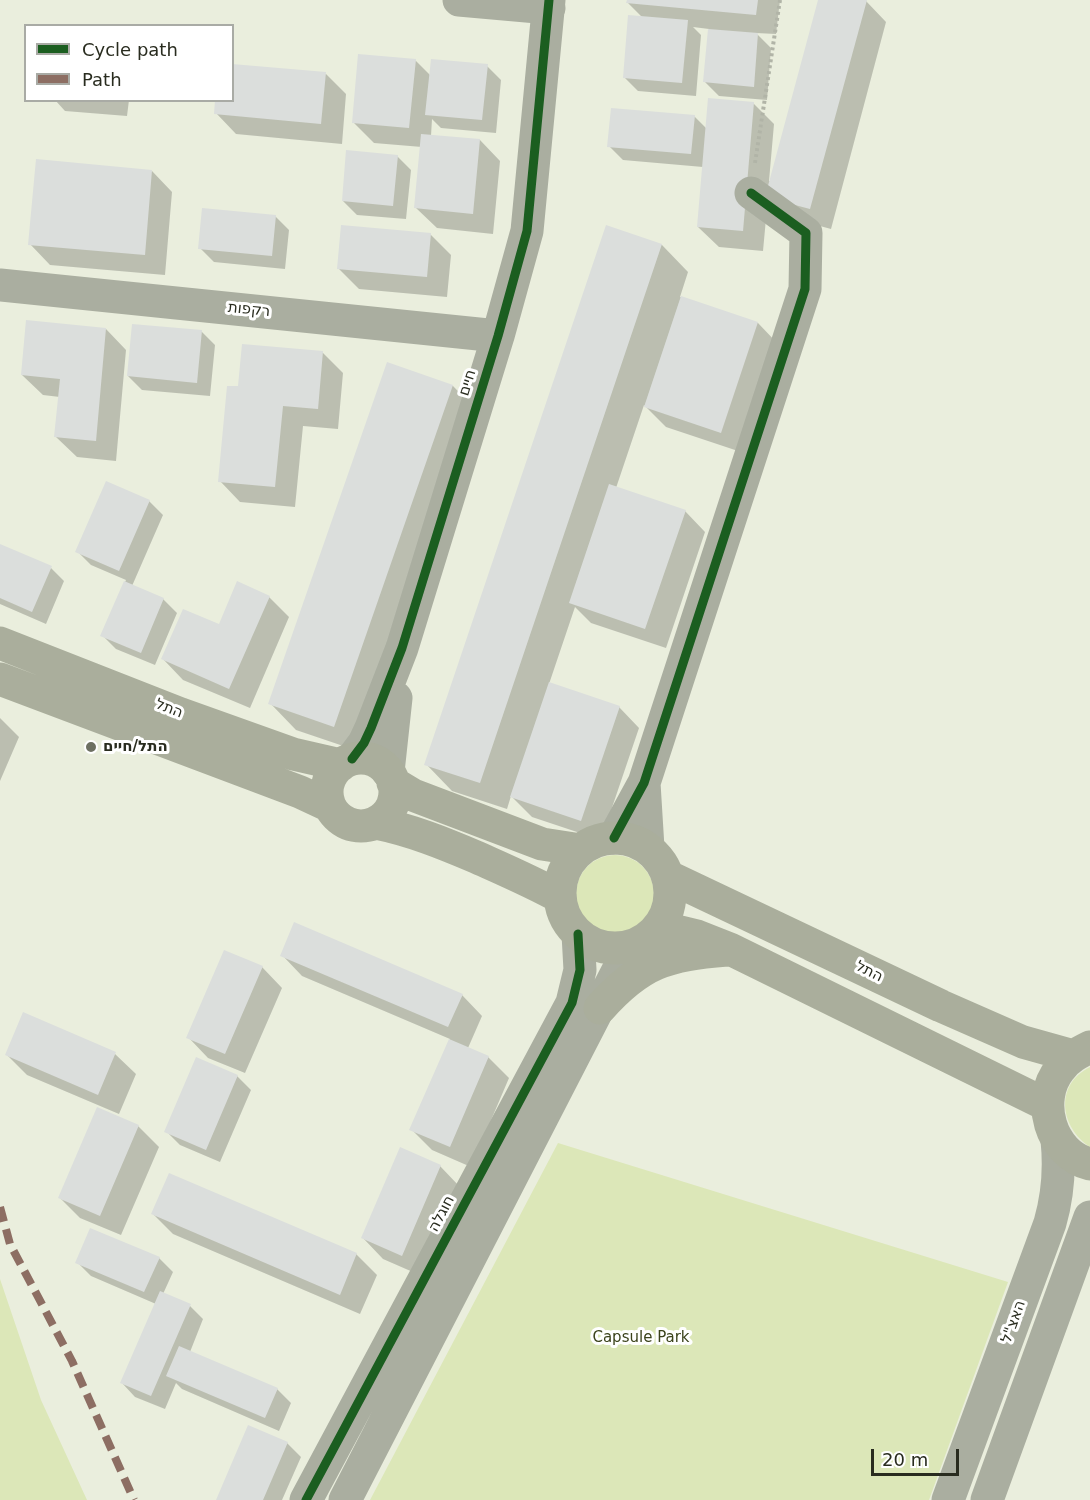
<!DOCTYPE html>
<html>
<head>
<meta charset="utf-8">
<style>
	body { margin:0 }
	#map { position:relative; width:1090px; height:1500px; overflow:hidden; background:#eaeedd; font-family:"DejaVu Sans",sans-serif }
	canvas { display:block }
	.legend { position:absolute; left:24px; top:24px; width:210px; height:78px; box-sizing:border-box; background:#fff; border:2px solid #a9aba5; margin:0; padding:8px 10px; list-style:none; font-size:18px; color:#292c1f }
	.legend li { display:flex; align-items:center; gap:12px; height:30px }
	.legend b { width:30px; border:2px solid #a9aba5 }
	.scale { position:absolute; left:871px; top:1449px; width:88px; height:27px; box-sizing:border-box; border:3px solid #292c1f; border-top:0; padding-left:8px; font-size:18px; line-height:21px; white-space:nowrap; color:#292c1f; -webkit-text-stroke:4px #fff; paint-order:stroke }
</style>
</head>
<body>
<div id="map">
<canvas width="1090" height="1500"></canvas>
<ul class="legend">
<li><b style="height:8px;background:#1b5e20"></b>Cycle path</li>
<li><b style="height:8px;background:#8d6e63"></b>Path</li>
</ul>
<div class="scale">20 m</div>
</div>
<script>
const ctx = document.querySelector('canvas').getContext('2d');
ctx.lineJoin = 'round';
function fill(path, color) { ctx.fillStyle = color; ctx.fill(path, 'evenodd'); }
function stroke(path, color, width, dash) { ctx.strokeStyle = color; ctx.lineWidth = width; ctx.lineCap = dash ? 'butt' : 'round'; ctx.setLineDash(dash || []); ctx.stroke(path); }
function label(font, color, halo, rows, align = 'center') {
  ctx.font = font + ' "DejaVu Sans","Noto Sans Hebrew",sans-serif'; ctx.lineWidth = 6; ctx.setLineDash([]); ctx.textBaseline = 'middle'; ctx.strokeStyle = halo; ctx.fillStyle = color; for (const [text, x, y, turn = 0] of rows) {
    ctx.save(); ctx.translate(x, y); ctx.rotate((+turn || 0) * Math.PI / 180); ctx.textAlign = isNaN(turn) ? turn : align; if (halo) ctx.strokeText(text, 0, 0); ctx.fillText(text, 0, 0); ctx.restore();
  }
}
fill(new Path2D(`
	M576 894a39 39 0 1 1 78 0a39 39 0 1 1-78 0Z
	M 1090,1067 L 1090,1147 C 1060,1127 1054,1085 1090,1067 Z
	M 558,1143 L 1008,1282 L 929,1500 L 370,1500 Z
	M 0,1279 L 41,1400 L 87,1500 L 0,1500 Z`), '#dce7b8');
fill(new Path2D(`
	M 628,0 L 780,0 L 776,34 L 756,33 L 771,48 L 767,100 L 719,96 L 705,82 L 709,29 L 693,27 L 701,35 L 696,96 L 638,91 L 624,77 L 643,18 L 628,3 Z
	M 819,0 L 866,1 L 886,22 L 831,229 L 787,217 L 768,197 L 763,251 L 719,247 L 698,227 L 703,167 L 623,160 L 609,146 L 694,116 L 707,129 L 753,103 L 774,124 L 769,181 L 771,181 Z
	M 415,60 L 431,76 L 487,66 L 501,80 L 496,133 L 441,128 L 432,119 L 431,136 L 480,140 L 500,161 L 493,234 L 437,228 L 416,208 L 422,147 L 374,143 L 353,122 Z
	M 326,74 L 346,94 L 342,144 L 236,134 L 216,113 L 232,100 Z
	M 55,100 L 129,100 L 127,116 L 65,111 Z
	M 397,156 L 411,170 L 406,219 L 357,215 L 343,201 Z
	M 152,171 L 172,192 L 165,275 L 50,265 L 30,244 Z
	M 275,216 L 289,230 L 285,269 L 214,262 L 200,248 Z
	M 607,227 L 662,245 L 688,272 L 680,297 L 758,323 L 778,344 L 741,452 L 666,427 L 644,405 L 616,488 L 685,511 L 705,532 L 666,648 L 591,623 L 575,607 L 549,684 L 619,707 L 639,728 L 601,840 L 532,817 L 511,796 L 507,809 L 452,791 L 426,764 Z
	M 430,234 L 451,255 L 447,297 L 359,289 L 338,268 Z
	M 106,329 L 126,350 L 116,461 L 77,457 L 56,437 L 60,397 L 43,395 L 22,375 Z
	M 201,331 L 215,345 L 210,396 L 142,390 L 128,376 Z
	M 322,352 L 343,373 L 338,429 L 303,426 L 295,507 L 240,502 L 220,481 L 240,388 Z
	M 388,364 L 453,386 L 479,413 L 361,752 L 296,730 L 270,703 Z
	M 149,501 L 163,515 L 132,586 L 163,599 L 177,613 L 155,665 L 116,649 L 102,635 L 126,580 L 91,565 L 77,551 Z
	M 0,546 L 51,568 L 64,581 L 46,624 L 0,604 Z
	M 269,597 L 289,617 L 250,708 L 183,680 L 163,659 Z
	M 0,718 L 19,737 L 0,781 Z
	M 282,955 L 462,995 L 482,1016 L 468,1048 L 488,1057 L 509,1078 L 471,1167 L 432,1150 L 411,1129 L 450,1039 L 302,976 Z
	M 262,967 L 282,988 L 245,1073 L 208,1058 L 188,1037 Z
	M 6,1054 L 115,1054 L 136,1074 L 119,1114 L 27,1075 Z
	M 197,1059 L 237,1076 L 251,1090 L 220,1162 L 180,1145 L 166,1131 Z
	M 138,1126 L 159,1147 L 121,1235 L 80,1218 L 59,1197 Z
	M 440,1166 L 460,1187 L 422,1276 L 383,1259 L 363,1238 Z
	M 152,1213 L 356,1254 L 377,1275 L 360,1314 L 173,1234 Z
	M 159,1258 L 173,1272 L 163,1294 L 190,1306 L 203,1319 L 190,1352 L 277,1389 L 291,1403 L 279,1431 L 182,1389 L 176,1383 L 165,1409 L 135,1397 L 122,1383 L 156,1304 L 91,1276 L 77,1262 Z
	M 287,1443 L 301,1457 L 282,1500 L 217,1500 Z`), '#0003');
fill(new Path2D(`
	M 627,0 L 758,0 L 756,15 L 626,3 Z
	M 818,0 L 867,0 L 810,209 L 765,197 Z
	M 628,15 L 688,20 L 682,83 L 623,78 Z
	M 708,29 L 758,33 L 754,87 L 703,82 Z
	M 358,54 L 416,59 L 409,128 L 352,123 Z
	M 431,59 L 488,64 L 482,120 L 425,115 Z
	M 232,64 L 326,72 L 321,124 L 214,114 L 215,100 L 232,100 Z
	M 708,98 L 754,102 L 743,231 L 697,227 Z
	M 611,108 L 695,115 L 691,154 L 607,147 Z
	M 421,134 L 480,139 L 473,214 L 414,208 Z
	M 346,150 L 398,155 L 393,206 L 342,201 Z
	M 36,159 L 152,170 L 145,255 L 28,245 Z
	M 202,208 L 276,215 L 272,256 L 198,249 Z
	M 341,225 L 431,233 L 427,277 L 337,269 Z
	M 606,225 L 662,244 L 480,783 L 424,765 Z
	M 681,296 L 758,322 L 721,433 L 644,407 Z
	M 26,320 L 106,328 L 96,441 L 54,437 L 60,379 L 21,375 Z
	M 132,324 L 202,330 L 197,383 L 127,376 Z
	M 242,344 L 323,351 L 318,409 L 283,406 L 275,487 L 218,482 L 227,386 L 238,386 Z
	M 387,362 L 453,385 L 334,727 L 268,704 Z
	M 106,481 L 150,500 L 119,571 L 75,552 Z
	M 609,484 L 686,510 L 645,629 L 569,603 Z
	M 0,544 L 52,566 L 32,612 L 0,598 Z
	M 124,581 L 164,598 L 141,653 L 100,636 Z
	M 237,581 L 270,596 L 229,689 L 161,659 L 183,609 L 219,624 Z
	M 549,682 L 620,706 L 581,821 L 510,797 Z
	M 294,922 L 463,994 L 448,1027 L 280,956 Z
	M 224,950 L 263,966 L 225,1054 L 186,1038 Z
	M 23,1012 L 116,1052 L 98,1095 L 5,1055 Z
	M 449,1039 L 489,1056 L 450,1147 L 409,1130 Z
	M 196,1057 L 238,1075 L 206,1150 L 164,1132 Z
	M 97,1107 L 139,1125 L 100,1216 L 58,1198 Z
	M 400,1147 L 441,1165 L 402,1256 L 361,1238 Z
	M 169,1173 L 357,1253 L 340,1295 L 151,1214 Z
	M 90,1228 L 160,1257 L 144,1292 L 75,1263 Z
	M 160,1291 L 191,1304 L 151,1396 L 120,1383 Z
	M 179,1346 L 278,1388 L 265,1418 L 166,1376 Z
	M 248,1425 L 288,1442 L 263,1500 L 216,1500 Z`), '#dbdedc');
stroke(new Path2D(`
	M 755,163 L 780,0`), '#b1b4a7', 4, [3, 3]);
stroke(new Path2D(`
	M 459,0 L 549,8
	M 0,285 L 498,336
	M 352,759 L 364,743 L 371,728 L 402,648 L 498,336 L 527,231 L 549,0
	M 388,772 L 396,698
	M 644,783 L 648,848
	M 614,838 L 644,783 L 805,289 L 806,233 L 751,193
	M 306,1500 L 572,1003 L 580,970 L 578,934
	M 345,1500 L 630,947
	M 948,1500 L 1050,1223 C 1058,1195 1060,1169 1057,1140
	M 987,1500 L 1090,1217`), '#aaaea0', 33);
stroke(new Path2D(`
	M 0,643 L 181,714 L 293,754 L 341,765
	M 0,679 L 300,792 L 330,806
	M327 792a34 34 0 1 1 68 0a34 34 0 1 1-68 0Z
	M 393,783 L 413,795 L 542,844 L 581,850
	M 376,823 C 411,830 443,843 476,857 C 505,870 533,882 560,897
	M560 893a55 55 0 1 1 110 0a55 55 0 1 1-110 0Z
	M 669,877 L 941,1006 L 1023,1042 L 1073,1056
	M 660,927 L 697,936 L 730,949 L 1047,1105
	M 600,1008 C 641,962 667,955 727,950
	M 1090,1047 C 1078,1053 1068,1058 1060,1069 C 1035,1100 1050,1154 1090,1164`), '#aaae9c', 33);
stroke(new Path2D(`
	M 0,1207 L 10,1244 L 72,1361 L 134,1500`), '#8d6e63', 8, [15, 8]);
stroke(new Path2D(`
	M 352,759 L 364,743 L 371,728 L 402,648 L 498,336 L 527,231 L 549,0
	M 614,838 L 644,783 L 805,289 L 806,233 L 751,193
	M 306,1500 L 572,1003 L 580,970 L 578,934`), '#1b5e20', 9);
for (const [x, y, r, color] of [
	[91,747,6,"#6d7062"]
]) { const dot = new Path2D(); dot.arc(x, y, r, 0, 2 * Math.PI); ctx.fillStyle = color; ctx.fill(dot); stroke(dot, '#fff', 2); }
label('15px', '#292c1f', '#fff', [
	["רקפות",249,310,6],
	["חיים",468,383,-73],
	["התל",169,709,21],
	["התל",869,972,26],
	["חוגלה",442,1214,-62],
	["האצ\"ל",1014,1322,-70]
]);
label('bold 15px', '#292c1f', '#fff', [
	["התל/חיים",103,747]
], 'left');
label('15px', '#3b431b', '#fff', [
	["Capsule Park",641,1338]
]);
</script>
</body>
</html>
